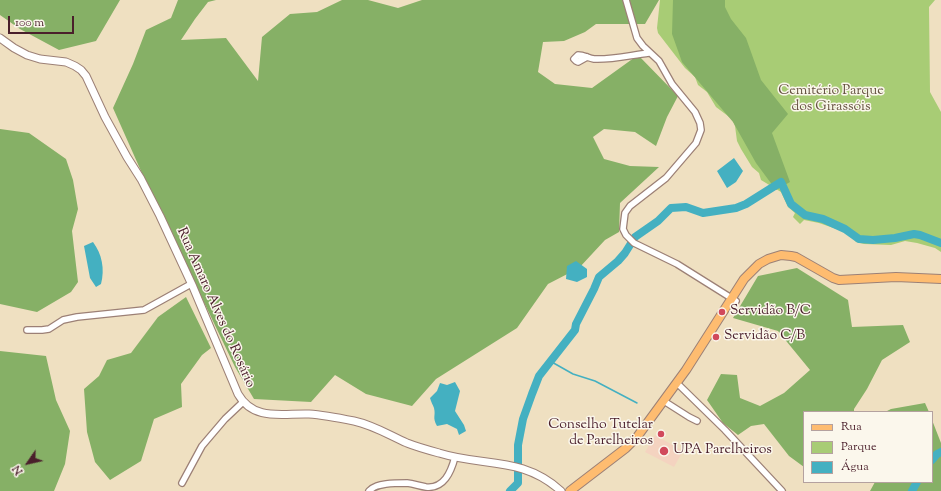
<!DOCTYPE html>
<html>
<head>
<meta charset="utf-8">
<style>
	body { margin:0 }
	#map { position:relative; width:941px; height:491px; overflow:hidden; background:#efe0c1; font-family:"Sorts Mill Goudy",serif }
	canvas { display:block }
	.legend { position:absolute; left:803px; top:411px; width:130px; height:72px; box-sizing:border-box; background:#fbf7ec; border:1px solid #b4a19f; margin:0; padding:5px 7px; list-style:none; font-size:12px; color:#4a1f2b }
	.legend li { display:flex; align-items:center; gap:8px; height:20px }
	.legend b { width:20px; border:1px solid #b4a19f }
	.north { position:absolute; left:8px; top:443px; width:40px; height:40px; -webkit-text-stroke:3px #fbf7ec; paint-order:stroke; rotate:236deg; font-size:11px; font-weight:700; line-height:16px; text-align:center; color:#4a1f2b }
	.north::after { content:''; display:block; margin:auto; width:14px; height:18px; background:#4a1f2b; clip-path:polygon(50% 0,100% 100%,50% 72%,0 100%) }
	.scale { position:absolute; left:8px; top:16px; width:66px; height:18px; box-sizing:border-box; border:2px solid #4a1f2b; border-top:0; padding-left:5px; font-size:12px; line-height:14px; white-space:nowrap; color:#4a1f2b; -webkit-text-stroke:3px #fbf7ec; paint-order:stroke }
</style>
</head>
<body>
<div id="map">
<canvas width="941" height="491"></canvas>
<ul class="legend">
<li><b style="height:5px;background:#febc70"></b>Rua</li>
<li><b style="height:11px;background:#a8cc75"></b>Parque</li>
<li><b style="height:11px;background:#44b0c1"></b>Água</li>
</ul>
<div class="north">N</div>
<div class="scale">100 m</div>
</div>
<script>
const ctx = document.querySelector('canvas').getContext('2d');
ctx.lineJoin = 'round';
function fill(path, color) { ctx.fillStyle = color; ctx.fill(path, 'evenodd'); }
function stroke(path, color, width, dash) { ctx.strokeStyle = color; ctx.lineWidth = width; ctx.lineCap = dash ? 'butt' : 'round'; ctx.setLineDash(dash || []); ctx.stroke(path); }
function label(font, color, halo, rows, align = 'center') {
  ctx.font = font + ' "Sorts Mill Goudy",serif'; ctx.lineWidth = 3; ctx.setLineDash([]); ctx.textBaseline = 'middle'; ctx.strokeStyle = halo; ctx.fillStyle = color; for (const [text, x, y, turn = 0] of rows) {
    ctx.save(); ctx.translate(x, y); ctx.rotate((+turn || 0) * Math.PI / 180); ctx.textAlign = isNaN(turn) ? turn : align; if (halo) ctx.strokeText(text, 0, 0); ctx.fillText(text, 0, 0); ctx.restore();
  }
}
fill(new Path2D(`
	M 655,435 L 683,451 L 674,467 L 645,452 Z`), '#f4d3c0');
fill(new Path2D(`
	M 660,0 L 935,0 L 929,7 L 930,92 L 941,112 L 941,252 L 935,248 L 917,243 L 905,241 L 891,245 L 864,244 L 856,242 L 848,233 L 819,223 L 804,220 L 800,224 L 793,217 L 795,213 L 788,207 L 781,192 L 761,180 L 759,173 L 752,167 L 741,149 L 737,141 L 735,126 L 732,119 L 716,107 L 707,92 L 698,85 L 695,77 L 685,68 L 658,33 L 657,28 Z`), '#a8cc75');
fill(new Path2D(`
	M 0,0 L 120,0 L 96,41 L 59,50 L 20,29 L 0,15 Z
	M 178,0 L 216,0 L 208,2 L 195,19 L 181,40 L 226,38 L 258,81 L 262,37 L 290,14 L 317,12 L 342,0 L 368,0 L 398,8 L 422,0 L 659,0 L 645,24 L 596,24 L 585,32 L 564,41 L 543,42 L 538,72 L 555,84 L 592,88 L 638,55 L 678,96 L 667,117 L 656,146 L 635,132 L 604,129 L 593,137 L 604,159 L 630,166 L 659,167 L 620,203 L 619,232 L 605,240 L 579,268 L 548,284 L 517,328 L 436,379 L 412,406 L 366,394 L 335,375 L 311,402 L 254,399 L 235,367 L 141,171 L 113,108 L 133,64 L 146,30 L 171,18 Z
	M 673,0 L 725,0 L 725,7 L 731,19 L 746,38 L 761,80 L 788,114 L 772,133 L 790,182 L 776,190 L 756,163 L 733,122 L 682,62 L 672,34 Z
	M 0,129 L 29,133 L 66,159 L 73,180 L 78,209 L 72,231 L 78,282 L 71,292 L 37,312 L 0,304 Z
	M 797,268 L 848,300 L 852,327 L 903,325 L 910,342 L 882,360 L 867,389 L 854,409 L 854,412 L 804,412 L 804,467 L 789,456 L 764,424 L 751,426 L 738,435 L 723,423 L 707,400 L 721,374 L 737,375 L 740,398 L 760,406 L 784,393 L 810,370 L 778,331 L 733,318 L 758,276 Z
	M 186,297 L 211,348 L 202,355 L 181,384 L 182,407 L 154,419 L 141,461 L 110,480 L 95,462 L 87,432 L 84,389 L 99,376 L 107,360 L 131,353 L 158,317 Z
	M 0,351 L 46,356 L 56,400 L 70,431 L 65,464 L 54,491 L 0,491 Z
	M 925,403 L 929,412 L 885,412 L 891,409 Z
	M 932,420 L 941,443 L 941,491 L 870,491 L 875,482 L 932,482 Z`), '#86b066');
fill(new Path2D(`
	M 734,158 L 743,171 L 736,182 L 727,188 L 717,171 Z
	M 93,242 C 102,254 105,269 101,284 L 96,287 L 90,278 L 84,246 Z
	M 576,261 L 587,269 L 587,277 L 577,282 L 566,279 L 567,266 Z
	M 455,382 L 460,391 L 455,411 L 464,425 L 466,431 L 459,435 L 457,429 L 447,424 L 437,426 C 432,417 436,416 434,408 C 433,405 431,402 430,398 L 437,391 L 440,383 L 447,385 Z`), '#44b0c1');
stroke(new Path2D(`
	M 550,361 L 573,374 L 595,381 L 637,403`), '#44b0c1', 1.5);
stroke(new Path2D(`
	M 932,460 L 937,454 L 941,452
	M 510,491 L 518,483 L 518,445 L 523,419 L 532,394 L 539,376 L 575,330 L 576,324 L 594,289 L 599,277 L 618,261 L 625,253 L 635,237 L 658,221 L 671,208 L 686,207 L 703,213 L 736,208 L 746,204 L 781,182 L 791,204 L 805,215 L 823,219 L 845,229 L 859,239 L 873,240 L 895,238 L 914,234 L 920,235 L 941,243
	M 912,491 L 917,482`), '#44b0c1', 8);
const minor = new Path2D(`
	M 626,0 L 637,38 L 643,46 L 659,61 L 672,84 L 695,112 L 700,123 L 701,130 L 696,143 L 666,178 L 630,206 L 625,213 L 623,229 L 626,235 L 634,243 L 677,264 L 736,301
	M 587,57 L 578,62 L 576,61 L 574,59 L 578,55 C 584,55 588,58 594,59 C 612,60 631,55 649,53
	M 27,330 L 42,330 L 49,329 L 63,320 L 77,317 L 144,310 L 191,284
	M 680,386 L 725,430 L 782,491
	M 667,403 L 689,417 L 697,421
	M 182,483 L 202,446 L 225,419 L 243,402
	M 369,491 C 374,486 379,485 386,484 C 393,483 401,483 407,483 C 414,484 420,486 426,487 C 444,489 451,472 455,457`);
const tertiary = new Path2D(`
	M 0,38 L 14,48 L 27,55 L 40,59 L 66,62 L 75,66 L 81,70 L 86,76 L 105,117 L 127,157 L 141,179 L 160,216 L 193,287 L 238,394 C 254,422 283,413 309,414 C 324,415 339,418 354,421 C 373,425 389,435 407,443 C 417,447 428,450 439,453 C 484,467 522,456 561,491`);
const primary = new Path2D(`
	M 570,491 L 626,448 L 637,437 L 686,370 L 744,279 L 759,264 L 768,259 L 781,255 L 791,256 L 796,257 L 833,278 L 839,280 L 896,277 L 941,279`);
stroke(minor, '#9c8076', 8);
stroke(tertiary, '#9c8076', 9);
stroke(primary, '#9c8076', 10);
stroke(minor, '#fff', 5.5);
stroke(tertiary, '#fff', 7);
stroke(primary, '#febc70', 8);
for (const [x, y, r, color] of [
	[722,312,4,"#d1495b"],
	[716,337,4,"#d1495b"],
	[661,434,4,"#d1495b"],
	[664,451,5,"#d1495b"]
]) { const dot = new Path2D(); dot.arc(x, y, r, 0, 2 * Math.PI); ctx.fillStyle = color; ctx.fill(dot); stroke(dot, '#fbf7ec', 1.5); }
label('14px', '#665341', '#fbf7ec', [
	["Cemitério Parque",831,92],
	["dos Girassóis",831,108]
]);
label('14px', '#4a1f2b', '#fbf7ec', [
	["Rua Amaro Alves do Rosário",215,308,66]
]);
label('14px', '#4a1f2b', '#fbf7ec', [
	["Servidão B/C",730,312],
	["Servidão C/B",724,337],
	["Conselho Tutelar",653,426,"right"],
	["de Parelheiros",653,442,"right"],
	["UPA Parelheiros",673,451]
], 'left');
</script>
</body>
</html>
